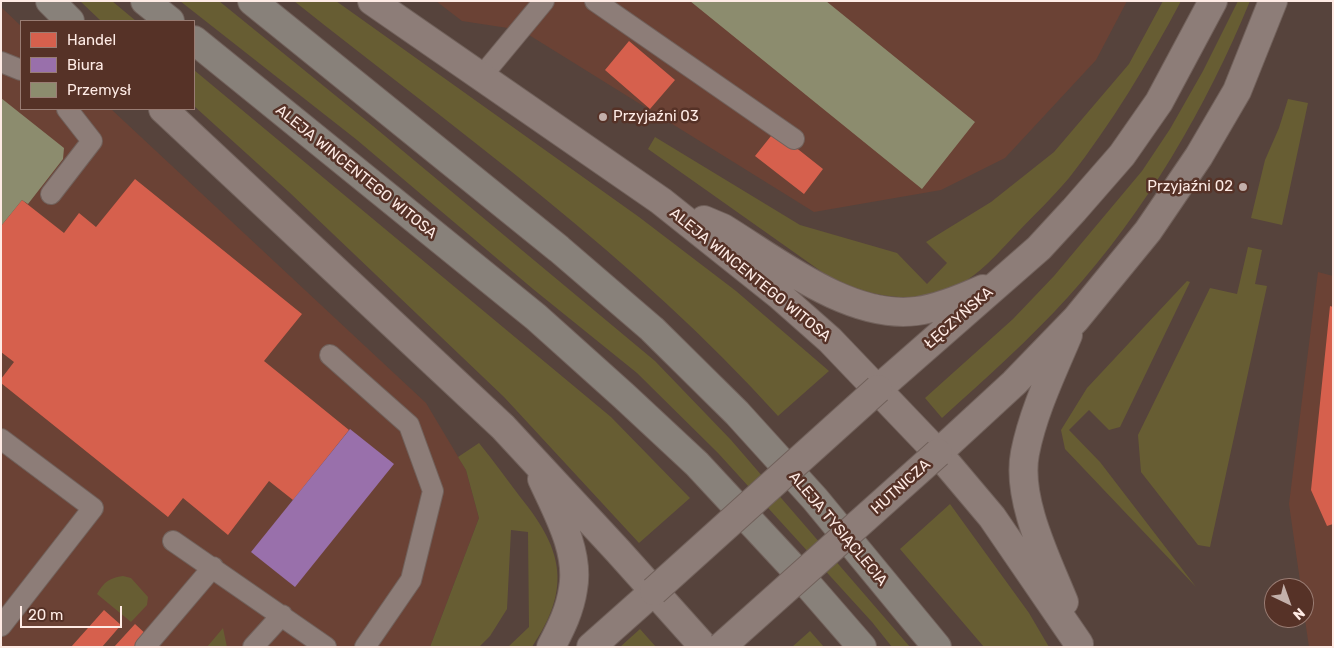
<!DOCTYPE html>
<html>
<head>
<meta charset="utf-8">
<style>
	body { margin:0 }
	#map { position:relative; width:1334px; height:648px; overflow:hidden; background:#56433c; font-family:Rubik,sans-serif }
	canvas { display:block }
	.frame { position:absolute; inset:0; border:2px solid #feebe5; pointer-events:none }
	.legend { position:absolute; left:20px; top:20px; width:175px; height:90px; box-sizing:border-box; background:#563227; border:1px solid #997c73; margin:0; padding:6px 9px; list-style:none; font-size:15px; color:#feebe5 }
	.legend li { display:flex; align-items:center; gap:10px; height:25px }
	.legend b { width:25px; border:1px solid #997c73 }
	.north { position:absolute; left:1264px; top:578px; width:50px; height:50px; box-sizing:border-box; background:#563227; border:1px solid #997c73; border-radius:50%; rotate:138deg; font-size:14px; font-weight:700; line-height:20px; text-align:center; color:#feebe5 }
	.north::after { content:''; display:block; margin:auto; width:18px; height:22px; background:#c3b0aa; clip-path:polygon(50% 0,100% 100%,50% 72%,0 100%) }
	.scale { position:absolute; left:20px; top:606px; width:102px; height:22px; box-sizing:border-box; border:2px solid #feebe5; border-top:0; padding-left:6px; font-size:15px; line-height:18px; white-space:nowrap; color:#feebe5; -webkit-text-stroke:4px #563227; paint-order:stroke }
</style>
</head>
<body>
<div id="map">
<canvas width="1334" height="648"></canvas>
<div class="frame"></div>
<ul class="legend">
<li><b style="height:14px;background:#d6604d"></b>Handel</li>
<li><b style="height:14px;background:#9970ab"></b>Biura</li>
<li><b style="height:14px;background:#8c8c6e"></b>Przemysł</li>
</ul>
<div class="north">N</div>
<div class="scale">20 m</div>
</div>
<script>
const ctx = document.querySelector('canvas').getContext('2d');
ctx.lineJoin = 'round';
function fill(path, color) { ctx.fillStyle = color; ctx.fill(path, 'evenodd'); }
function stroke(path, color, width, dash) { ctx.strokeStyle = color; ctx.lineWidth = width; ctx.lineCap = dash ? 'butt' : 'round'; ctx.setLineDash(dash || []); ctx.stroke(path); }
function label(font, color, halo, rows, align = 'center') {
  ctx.font = font + ' Rubik,sans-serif'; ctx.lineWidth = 5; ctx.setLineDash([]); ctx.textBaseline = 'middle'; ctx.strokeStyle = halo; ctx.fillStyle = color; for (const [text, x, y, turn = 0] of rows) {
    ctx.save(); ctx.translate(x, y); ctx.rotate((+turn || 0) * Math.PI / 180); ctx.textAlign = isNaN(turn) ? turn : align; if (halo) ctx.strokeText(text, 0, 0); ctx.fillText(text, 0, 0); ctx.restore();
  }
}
fill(new Path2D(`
	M 436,1 L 1127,1 L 1096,60 L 1005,158 L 941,190 L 814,212 L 521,30 L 462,21 Z
	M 1,7 L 21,26 L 21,109 L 111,109 L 426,403 L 466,470 L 479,518 L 430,647 L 1,647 Z
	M 1318,272 L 1333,276 L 1333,647 L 1309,647 L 1304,613 L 1304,588 L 1301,588 L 1289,504 Z`), '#6b4235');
fill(new Path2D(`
	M 80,1 L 112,1 L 136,21 L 101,21 Z
	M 180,1 L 219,1 L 373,126 L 655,361 L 731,440 L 910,647 L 892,647 L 872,622 L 718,453 L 637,373 L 533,289 L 357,140 Z
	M 294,1 L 336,1 L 639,217 L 736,291 L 829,371 L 778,416 C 636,258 460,133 294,1 Z
	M 1163,1 L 1181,1 C 1148,63 1112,123 1069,178 C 1053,197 1034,215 1017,233 C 996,255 974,282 943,292 C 907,303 874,295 839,284 L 648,149 L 655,137 L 800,225 L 897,253 L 927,284 L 947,263 L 926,242 L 991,202 L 1054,152 L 1129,64 Z
	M 1238,1 L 1250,1 C 1206,108 1146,211 1068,297 C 1029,340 985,379 942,418 L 925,398 L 1013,319 L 1054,276 L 1142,171 L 1170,129 L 1203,71 Z
	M 194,70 L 611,417 L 690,498 L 639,543 L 504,397 L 289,192 L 194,106 Z
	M 1288,99 L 1308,103 L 1282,225 L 1251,218 L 1265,160 L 1279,128 Z
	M 1248,247 L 1262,250 L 1255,284 L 1267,286 L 1210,547 L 1198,545 L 1141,472 L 1138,435 L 1210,288 L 1237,294 Z
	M 1187,281 L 1190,282 L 1120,427 L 1109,430 L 1089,410 L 1069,430 L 1100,462 L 1196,587 L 1065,449 L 1061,430 L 1087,388 Z
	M 479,443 C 494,461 507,480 521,498 C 564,551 571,589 532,647 L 508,647 L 529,627 L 528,532 L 511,530 L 507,609 L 490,636 L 479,647 L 430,647 L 479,518 L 466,470 L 458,457 Z
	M 950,504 L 1029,613 L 1049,647 L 984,647 L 900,549 Z
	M 123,576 L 131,578 L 148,597 L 147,605 L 131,622 L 97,594 C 104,582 109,578 123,576 Z
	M 223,628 L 227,647 L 207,647 Z
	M 640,629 L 656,647 L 620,647 Z
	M 810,631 L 824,647 L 792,647 Z`), '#675d33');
fill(new Path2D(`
	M 629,41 L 675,80 L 650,109 L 605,70 Z
	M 775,131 L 823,169 L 804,194 L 755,156 Z
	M 135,179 L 302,314 L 264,361 L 349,430 L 293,500 L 269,481 L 228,535 L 183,498 L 168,517 L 1,383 L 1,379 L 14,362 L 1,352 L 1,226 L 22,200 L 64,233 L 79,213 L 96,227 Z
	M 1330,306 L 1333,307 L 1333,524 L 1327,526 L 1311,490 Z
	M 104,610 L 121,625 L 102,647 L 71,647 Z
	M 135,624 L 160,647 L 114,647 Z`), '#d6604d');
fill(new Path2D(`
	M 350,429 L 394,464 L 295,587 L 251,552 Z`), '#9970ab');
fill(new Path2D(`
	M 690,1 L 826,1 L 975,122 L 922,189 Z
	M 1,98 L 64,148 L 63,159 L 28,204 L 22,200 L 1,226 Z`), '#8c8c6e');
const service = new Path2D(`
	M 595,1 L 794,139
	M 1,62 L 21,70
	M 481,77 L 544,1
	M 51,194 L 92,141 L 67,109
	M 330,355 L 409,425 L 433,491 L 411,580 L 365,647
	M 1,439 L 93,508 L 1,626
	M 173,541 L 326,647
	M 145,647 L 213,567
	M 253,647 L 282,615`);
const tertiary = new Path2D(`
	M 372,1 L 661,201 L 779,295 L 830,340 L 938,453 L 992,517 L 1079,644
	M 163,109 L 503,427 L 618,551 L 704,647
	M 704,220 L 723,228 C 777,261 850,320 917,311 C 939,308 963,298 983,289
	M 878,389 L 1039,248 L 1074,210 L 1122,155 L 1159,102 L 1213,1
	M 938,453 L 1014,383 L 1076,319 L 1148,231 L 1199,156 L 1237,91 L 1273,1
	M 542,479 C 557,512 580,552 573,589 C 570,610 561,628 551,647
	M 1064,602 C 1047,560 1016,499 1025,453 C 1033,412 1052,373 1068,335
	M 591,647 L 654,591`);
const primary = new Path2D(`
	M 50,1 L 70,21
	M 145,1 L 170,21
	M 252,1 L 559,249 L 652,329 L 737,413 L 815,499 L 937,647
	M 194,40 L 536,317 L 624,396 L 697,464 L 789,563 L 862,647`);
stroke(service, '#71615b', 22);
stroke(tertiary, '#71615b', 30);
stroke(primary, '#71615b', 30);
stroke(service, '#8d7d78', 20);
stroke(tertiary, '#8d7d78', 28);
stroke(primary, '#88817a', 28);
const tertiaryBridge = new Path2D(`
	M 654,591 L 878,389
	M 721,647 L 938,453`);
stroke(tertiaryBridge, '#71615b', 30, []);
stroke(tertiaryBridge, '#8d7d78', 28);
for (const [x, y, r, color] of [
	[603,117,5,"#c3b0aa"],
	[1243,187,5,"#c3b0aa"]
]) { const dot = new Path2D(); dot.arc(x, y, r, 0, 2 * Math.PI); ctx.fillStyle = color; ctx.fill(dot); stroke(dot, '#563227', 2); }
label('15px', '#feebe5', '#563227', [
	["Przyjaźni 03",613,117],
	["Przyjaźni 02",1233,187,"right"]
], 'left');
label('15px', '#feebe5', '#563227', [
	["ALEJA WINCENTEGO WITOSA",356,172,39],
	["ALEJA WINCENTEGO WITOSA",750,275,39],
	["ŁĘCZYŃSKA",959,318,-41],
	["HUTNICZA",901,487,-42],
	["ALEJA TYSIĄCLECIA",838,529,50]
]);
</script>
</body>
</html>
